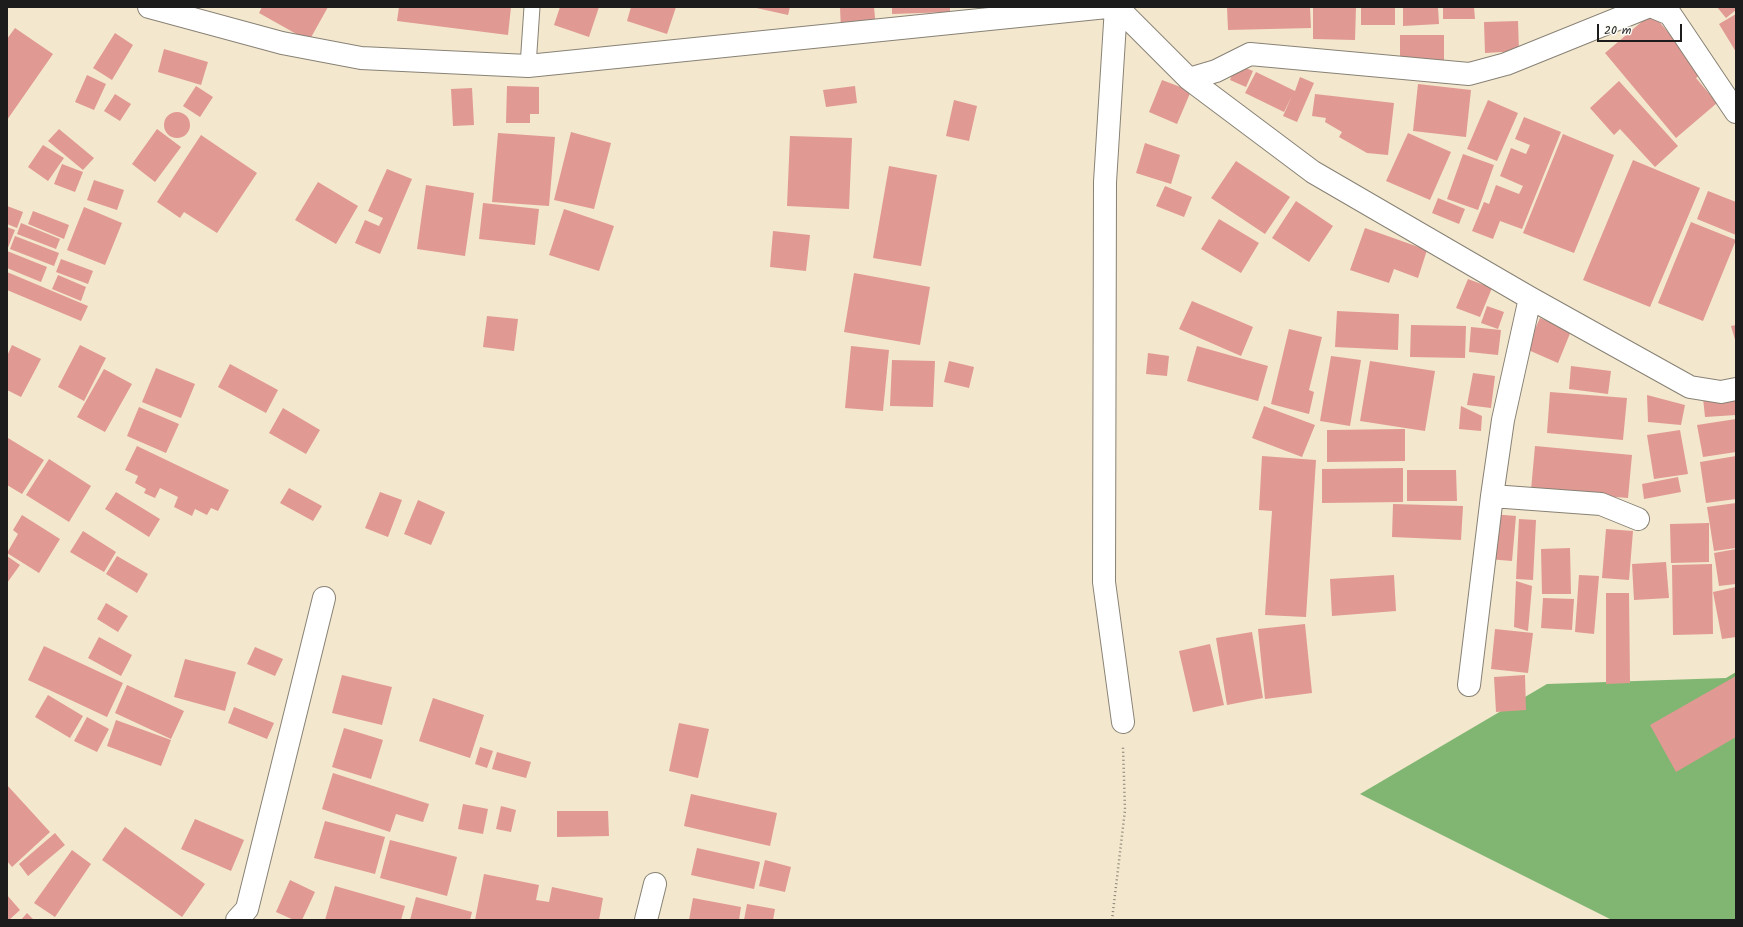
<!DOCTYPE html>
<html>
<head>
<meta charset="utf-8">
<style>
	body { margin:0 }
	#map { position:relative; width:1743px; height:927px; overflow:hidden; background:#f3e7ce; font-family:Kalam,sans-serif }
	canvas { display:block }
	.frame { position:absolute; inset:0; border:8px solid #1c1c1c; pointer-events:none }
	.scale { position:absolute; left:1597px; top:24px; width:85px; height:18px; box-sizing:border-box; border:2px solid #1c1c1c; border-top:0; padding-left:5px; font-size:12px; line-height:14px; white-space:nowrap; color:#1c1c1c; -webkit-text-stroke:3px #fdfcf7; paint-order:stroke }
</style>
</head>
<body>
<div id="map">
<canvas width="1743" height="927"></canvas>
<div class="frame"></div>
<div class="scale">20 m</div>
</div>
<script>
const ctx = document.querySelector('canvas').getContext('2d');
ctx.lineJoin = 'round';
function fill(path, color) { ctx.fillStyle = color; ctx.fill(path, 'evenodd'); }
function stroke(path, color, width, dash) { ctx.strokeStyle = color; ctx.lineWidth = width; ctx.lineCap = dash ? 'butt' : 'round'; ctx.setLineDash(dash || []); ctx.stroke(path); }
fill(new Path2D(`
	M 1736,672 L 1736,920 L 1612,920 L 1360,794 L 1547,684 L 1726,678 Z`), '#80b672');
fill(new Path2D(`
	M 262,7 L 328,7 L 309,41 L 259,13 Z
	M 399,7 L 511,7 L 508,35 L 397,21 Z
	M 560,7 L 599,7 L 589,37 L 554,25 Z
	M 631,7 L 676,7 L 667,34 L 627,21 Z
	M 752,7 L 790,7 L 788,15 Z
	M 840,7 L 874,7 L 876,28 L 841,30 Z
	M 892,7 L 950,7 L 950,12 L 892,14 Z
	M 1227,7 L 1310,7 L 1311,28 L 1228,30 Z
	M 1313,7 L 1356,7 L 1355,40 L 1313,39 Z
	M 1361,7 L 1395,7 L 1395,25 L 1361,25 Z
	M 1403,7 L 1438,7 L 1439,24 L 1403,26 Z
	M 1443,7 L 1474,7 L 1475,19 L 1443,19 Z
	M 1717,7 L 1736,7 L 1736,10 L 1726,18 Z
	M 1652,13 L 1702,73 L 1696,78 L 1717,103 L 1676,138 L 1605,53 Z
	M 1736,14 L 1736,52 L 1719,24 Z
	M 1518,21 L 1519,51 L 1485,53 L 1484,22 Z
	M 15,28 L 53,54 L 7,120 L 7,39 Z
	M 115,33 L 133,45 L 112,80 L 93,68 Z
	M 1400,35 L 1444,35 L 1444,61 L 1400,62 Z
	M 164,49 L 208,62 L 201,85 L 158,72 Z
	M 1236,64 L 1253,71 L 1246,87 L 1230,80 Z
	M 1256,72 L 1295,91 L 1300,77 L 1314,83 L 1297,122 L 1283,116 L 1292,96 L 1284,112 L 1245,93 Z
	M 87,75 L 106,84 L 94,110 L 75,102 Z
	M 1162,80 L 1191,91 L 1177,124 L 1149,112 Z
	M 1619,81 L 1678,146 L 1655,167 L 1620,129 L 1614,135 L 1590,108 Z
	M 1418,84 L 1471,90 L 1466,137 L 1413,131 Z
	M 196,86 L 213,97 L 200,117 L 183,106 Z
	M 507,86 L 539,87 L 539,114 L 530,114 L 530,123 L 506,123 Z
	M 855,86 L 857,103 L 826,107 L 823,90 Z
	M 472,88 L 474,125 L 453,126 L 451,89 Z
	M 115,94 L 131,104 L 120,121 L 104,111 Z
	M 1315,94 L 1394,103 L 1388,155 L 1367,153 L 1339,137 L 1342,132 L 1325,122 L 1326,118 L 1312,116 Z
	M 954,100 L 977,106 L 969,141 L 946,136 Z
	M 1488,100 L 1518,113 L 1497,161 L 1467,149 Z
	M164 125a13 13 0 1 1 26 0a13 13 0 1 1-26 0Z
	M 1524,117 L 1561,132 L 1522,229 L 1500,221 L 1493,239 L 1472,231 L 1484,202 L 1489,204 L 1496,185 L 1519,194 L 1523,186 L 1500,176 L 1511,148 L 1526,154 L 1530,145 L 1515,139 Z
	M 59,129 L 94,158 L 83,170 L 48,141 Z
	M 157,129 L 181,147 L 155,182 L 132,164 Z
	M 571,132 L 611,143 L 594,209 L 554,200 Z
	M 498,133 L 555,137 L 549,206 L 492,202 Z
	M 1408,133 L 1451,152 L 1430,200 L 1386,181 Z
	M 1563,134 L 1614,155 L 1574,253 L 1523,233 Z
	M 201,135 L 257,173 L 217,233 L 184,212 L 180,218 L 157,202 Z
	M 790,136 L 852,138 L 849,209 L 787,206 Z
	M 1145,143 L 1180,155 L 1171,184 L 1136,173 Z
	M 43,145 L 64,158 L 48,181 L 28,167 Z
	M 1463,154 L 1494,165 L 1478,210 L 1447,199 Z
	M 1633,160 L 1700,188 L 1650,307 L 1583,280 Z
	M 1236,161 L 1290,197 L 1265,234 L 1211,198 Z
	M 62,164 L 83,172 L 75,192 L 54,184 Z
	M 889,166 L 937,175 L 921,266 L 873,258 Z
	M 387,169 L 412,179 L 380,254 L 355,243 L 365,220 L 379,226 L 383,218 L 368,211 Z
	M 94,180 L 124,190 L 117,210 L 87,200 Z
	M 318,182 L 358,206 L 336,244 L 295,220 Z
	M 426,185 L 474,193 L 465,256 L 417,249 Z
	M 1165,186 L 1192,197 L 1184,217 L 1156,206 Z
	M 1708,191 L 1736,202 L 1736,235 L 1697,219 Z
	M 1438,198 L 1465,209 L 1459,224 L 1432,213 Z
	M 1296,201 L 1333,226 L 1309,262 L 1272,238 Z
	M 483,203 L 539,209 L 535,245 L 479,239 Z
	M 7,206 L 23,212 L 17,228 L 7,224 Z
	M 84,207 L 122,223 L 105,265 L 67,250 Z
	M 564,209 L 614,226 L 599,271 L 549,255 Z
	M 33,211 L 69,225 L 64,239 L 28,224 Z
	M 1219,219 L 1259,243 L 1241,273 L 1201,249 Z
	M 1691,222 L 1736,240 L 1703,321 L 1658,303 Z
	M 21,223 L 60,239 L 56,249 L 17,234 Z
	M 7,227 L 15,230 L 7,250 Z
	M 1365,228 L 1427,250 L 1418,278 L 1394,269 L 1389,283 L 1350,270 Z
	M 773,231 L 810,235 L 806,271 L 770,267 Z
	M 15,236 L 59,253 L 54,266 L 10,249 Z
	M 7,251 L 47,267 L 41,282 L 7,268 Z
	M 61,259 L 93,271 L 88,284 L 56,272 Z
	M 7,272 L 88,306 L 81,321 L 7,290 Z
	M 854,273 L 930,287 L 920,345 L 844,332 Z
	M 58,275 L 86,287 L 81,301 L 52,289 Z
	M 1468,279 L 1492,288 L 1480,317 L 1456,308 Z
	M 1192,301 L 1253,327 L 1241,356 L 1179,329 Z
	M 1487,306 L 1504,312 L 1498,329 L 1481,323 Z
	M 1337,311 L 1399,314 L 1398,350 L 1335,347 Z
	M 487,316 L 518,319 L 514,351 L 483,347 Z
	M 1540,318 L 1571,331 L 1558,363 L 1526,349 Z
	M 1411,325 L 1466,326 L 1465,358 L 1410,357 Z
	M 1736,325 L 1736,343 L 1731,326 Z
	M 1471,327 L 1501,330 L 1498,355 L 1469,352 Z
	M 1289,329 L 1322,337 L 1309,390 L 1314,392 L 1309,414 L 1271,404 Z
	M 12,345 L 41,359 L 21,397 L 7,390 L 7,356 Z
	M 80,345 L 106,358 L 84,401 L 58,387 Z
	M 851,346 L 889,350 L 883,411 L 845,408 Z
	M 1197,346 L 1268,366 L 1258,401 L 1187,381 Z
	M 1148,353 L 1169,356 L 1167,376 L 1146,374 Z
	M 1331,356 L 1361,360 L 1350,426 L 1320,421 Z
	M 892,360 L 935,361 L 933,407 L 890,406 Z
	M 949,361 L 974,367 L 969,388 L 944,382 Z
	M 1370,361 L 1435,371 L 1425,431 L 1360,421 Z
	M 230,364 L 278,390 L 266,413 L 218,387 Z
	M 1571,366 L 1611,371 L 1608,394 L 1569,389 Z
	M 156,368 L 195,384 L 181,418 L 142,402 Z
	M 104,369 L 132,384 L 105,432 L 77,417 Z
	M 1473,373 L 1495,376 L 1491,408 L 1467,405 Z
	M 1550,392 L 1627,398 L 1623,440 L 1547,433 Z
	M 1647,395 L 1685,405 L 1681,425 L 1648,422 Z
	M 1736,395 L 1736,415 L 1705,417 L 1703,398 Z
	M 1264,406 L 1315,425 L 1302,457 L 1252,438 Z
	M 1461,406 L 1482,416 L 1481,431 L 1459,429 Z
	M 139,407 L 179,424 L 166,453 L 127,436 Z
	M 283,408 L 320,430 L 306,454 L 269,433 Z
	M 1736,419 L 1736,452 L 1703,457 L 1697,425 Z
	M 1405,429 L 1405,461 L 1327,462 L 1327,430 Z
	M 1680,430 L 1688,474 L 1654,479 L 1647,435 Z
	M 8,438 L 44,460 L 22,494 L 7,485 Z
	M 137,446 L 229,490 L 218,511 L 211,508 L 207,515 L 195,509 L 192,516 L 174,507 L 178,497 L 160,488 L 155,498 L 144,493 L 146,489 L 135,483 L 138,476 L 125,470 Z
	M 1535,446 L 1632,455 L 1628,498 L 1531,490 Z
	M 1262,456 L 1316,460 L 1306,617 L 1265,615 L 1272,511 L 1259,510 Z
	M 1736,456 L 1736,499 L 1706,503 L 1700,462 Z
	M 49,459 L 91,486 L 69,522 L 26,495 Z
	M 1403,468 L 1403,502 L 1322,503 L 1322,469 Z
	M 1407,470 L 1456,470 L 1457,501 L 1407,501 Z
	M 1678,477 L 1681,492 L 1644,499 L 1642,484 Z
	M 289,488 L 322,506 L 313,521 L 280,503 Z
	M 116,492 L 160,519 L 149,537 L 105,509 Z
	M 380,492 L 402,500 L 388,537 L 365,528 Z
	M 418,500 L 445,512 L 431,545 L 404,534 Z
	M 1736,503 L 1736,548 L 1714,551 L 1707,507 Z
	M 1393,504 L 1463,506 L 1461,540 L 1392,537 Z
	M 1492,514 L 1516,516 L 1512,561 L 1488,559 Z
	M 22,515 L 60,539 L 39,573 L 7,553 L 18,534 L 13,530 Z
	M 1519,519 L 1536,520 L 1533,580 L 1516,579 Z
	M 1709,523 L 1709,562 L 1671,563 L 1670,524 Z
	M 1606,529 L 1633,531 L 1629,580 L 1602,578 Z
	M 83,531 L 116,552 L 104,572 L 70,552 Z
	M 1570,548 L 1571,594 L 1542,594 L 1541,549 Z
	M 1736,549 L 1736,584 L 1719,586 L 1714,553 Z
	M 7,556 L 20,565 L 7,583 Z
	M 117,556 L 148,574 L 137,593 L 106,574 Z
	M 1666,562 L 1669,598 L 1634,600 L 1632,564 Z
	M 1712,564 L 1713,634 L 1673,635 L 1672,565 Z
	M 1394,575 L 1396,611 L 1332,616 L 1330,579 Z
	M 1579,575 L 1599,576 L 1594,634 L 1575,632 Z
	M 1516,581 L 1532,586 L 1528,631 L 1514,627 Z
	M 1736,587 L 1736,637 L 1722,639 L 1713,592 Z
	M 1606,593 L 1629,593 L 1630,683 L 1606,684 Z
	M 1543,598 L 1574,599 L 1572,630 L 1541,628 Z
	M 106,603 L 128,616 L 118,632 L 97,619 Z
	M 1305,624 L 1312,693 L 1265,699 L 1258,629 Z
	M 1495,629 L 1533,633 L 1528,673 L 1491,669 Z
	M 1252,632 L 1263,698 L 1227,705 L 1216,638 Z
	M 99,637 L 132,655 L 121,676 L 88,658 Z
	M 1210,644 L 1224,705 L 1193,712 L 1179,651 Z
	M 44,646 L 123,683 L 107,717 L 28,680 Z
	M 255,647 L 283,659 L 275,676 L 247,664 Z
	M 185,659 L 236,672 L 225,711 L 174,697 Z
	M 342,675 L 392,687 L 382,725 L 332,713 Z
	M 1525,675 L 1526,710 L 1496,712 L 1494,677 Z
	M 1736,676 L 1736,737 L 1676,772 L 1650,725 Z
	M 127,685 L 184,711 L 171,739 L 115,713 Z
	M 48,695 L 83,716 L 70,738 L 35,717 Z
	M 433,698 L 484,715 L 470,758 L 419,741 Z
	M 234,707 L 274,723 L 267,739 L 228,723 Z
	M 87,717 L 109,729 L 97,752 L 74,741 Z
	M 116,720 L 171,740 L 161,766 L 107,746 Z
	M 679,723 L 709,729 L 698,778 L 669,771 Z
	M 344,728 L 383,740 L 371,779 L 332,767 Z
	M 480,747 L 493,751 L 487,768 L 475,764 Z
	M 497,752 L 531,762 L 526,778 L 492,769 Z
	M 333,773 L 429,804 L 423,822 L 396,814 L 390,832 L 322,809 Z
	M 7,785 L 50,832 L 12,867 L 7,861 Z
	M 691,794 L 777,813 L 770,846 L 684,826 Z
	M 463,804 L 488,809 L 483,834 L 458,829 Z
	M 501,806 L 516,810 L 511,832 L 496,829 Z
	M 557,811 L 608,811 L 609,836 L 557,837 Z
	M 195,819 L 244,840 L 231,871 L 181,849 Z
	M 325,821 L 385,837 L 375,874 L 314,858 Z
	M 125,827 L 205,884 L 182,917 L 102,860 Z
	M 55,833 L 65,845 L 28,876 L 19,864 Z
	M 390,840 L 457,857 L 447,896 L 380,878 Z
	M 697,848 L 760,862 L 754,889 L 691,875 Z
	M 72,850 L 91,864 L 55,917 L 34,903 Z
	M 765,860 L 791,867 L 785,892 L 759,886 Z
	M 484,874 L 539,885 L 536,900 L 549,902 L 552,887 L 603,898 L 599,920 L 475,920 Z
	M 290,880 L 315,892 L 302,920 L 294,920 L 276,912 Z
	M 335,886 L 405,906 L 401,920 L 325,920 Z
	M 7,895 L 20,910 L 9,920 L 7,920 Z
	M 416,897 L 472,912 L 470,920 L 410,920 Z
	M 693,898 L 741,907 L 739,920 L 689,920 Z
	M 747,904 L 775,909 L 773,920 L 744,920 Z
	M 27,913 L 34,920 L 21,920 Z`), '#e19993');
const lane = new Path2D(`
	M 528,66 L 532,7`);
const street = new Path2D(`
	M 149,7 L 282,43 L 361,58 L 528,66 L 1107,7
	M 1116,7 L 1105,182 L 1104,582 L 1123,722
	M 1117,7 L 1189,79 L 1313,172 L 1530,298 L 1690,387 L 1721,392 L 1736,389
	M 1653,7 L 1670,14 L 1736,112
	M 1189,79 L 1216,71 L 1250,54 L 1469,74 L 1506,64 L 1647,7
	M 1492,496 L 1601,504 L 1638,519
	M 1469,685 L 1492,496 L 1503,420 L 1530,298
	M 237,920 L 247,909 L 324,598
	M 646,920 L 655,884`);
stroke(lane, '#888275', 17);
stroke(street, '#888275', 24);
stroke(new Path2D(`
	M 1112,920 L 1125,810 L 1123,747`), '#888275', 2.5, [1, 3]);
stroke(lane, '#fff', 15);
stroke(street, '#fff', 22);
</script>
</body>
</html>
